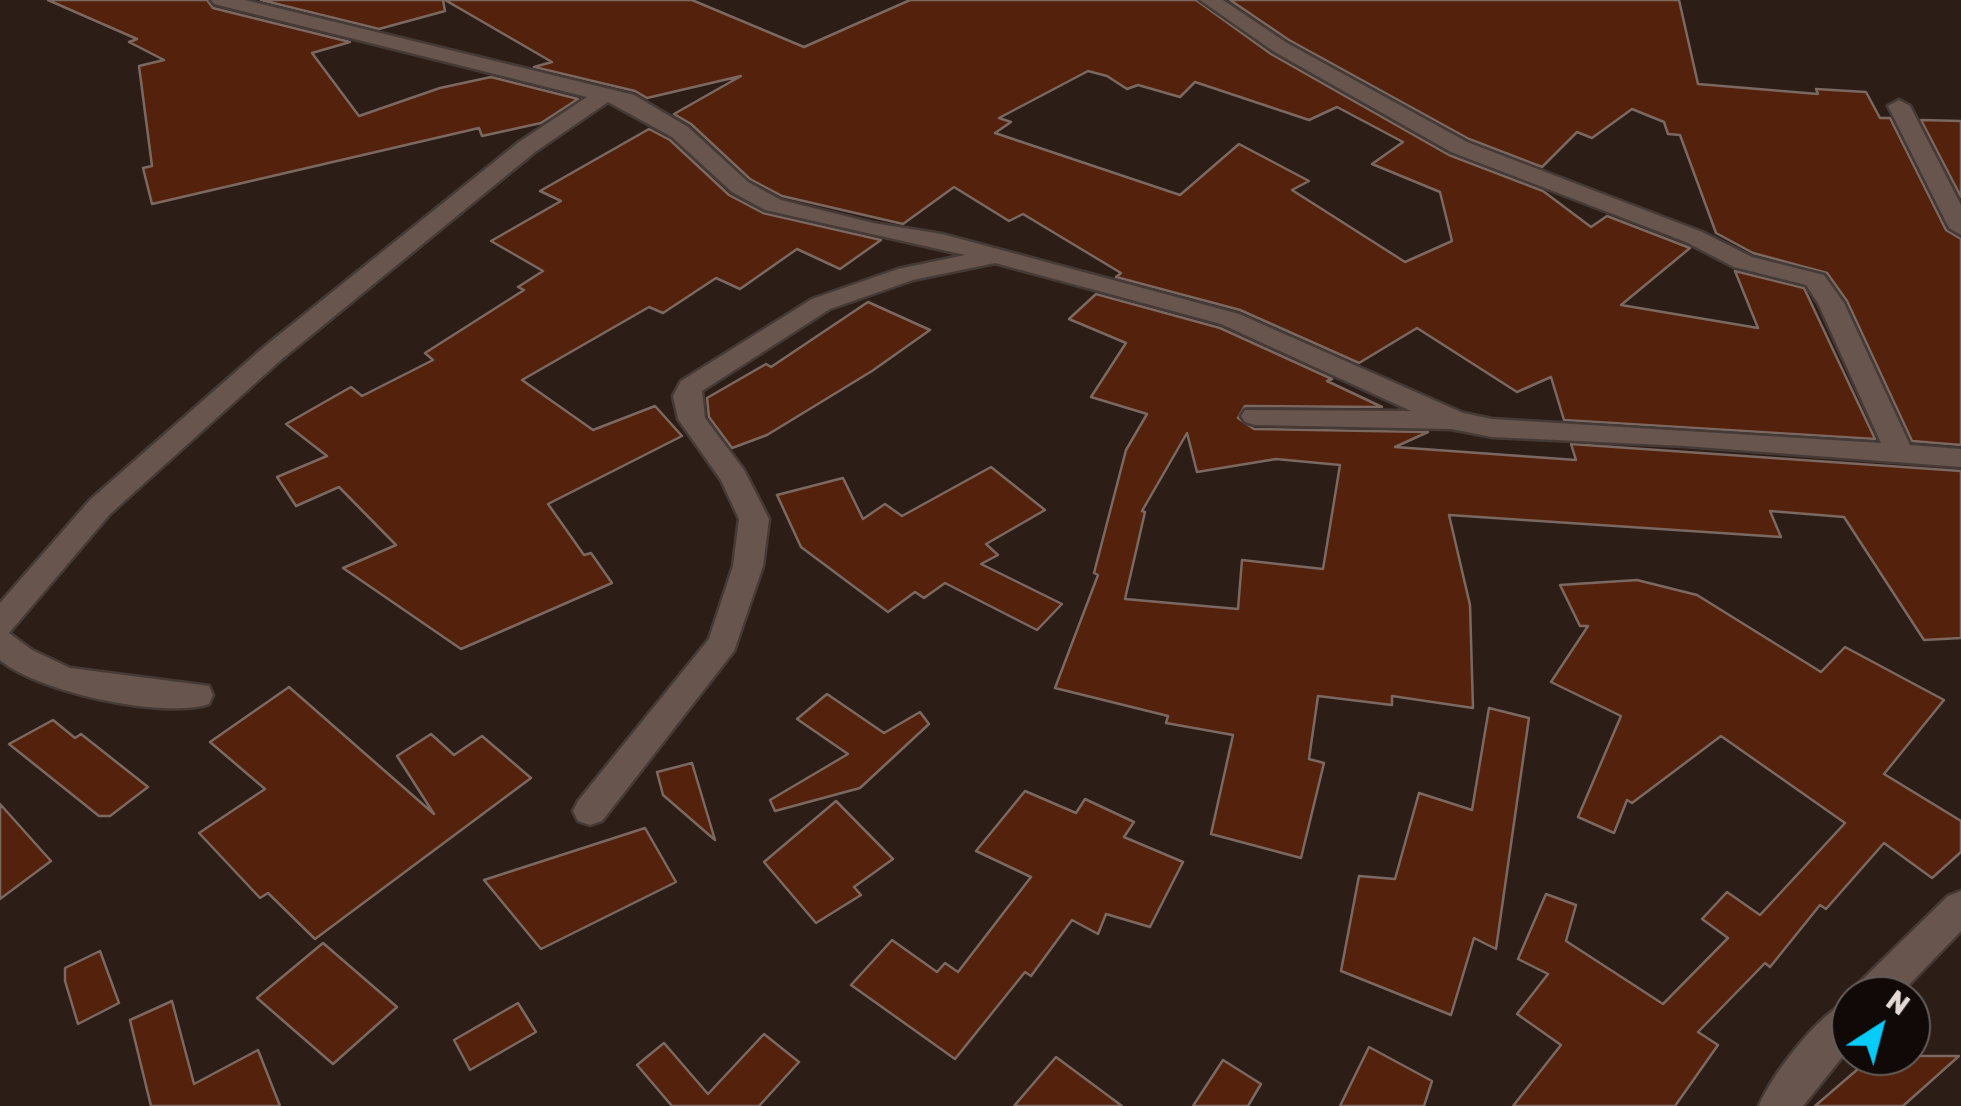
<!DOCTYPE html>
<html>
<head>
<meta charset="utf-8">
<style>
	body { margin:0 }
	#map { position:relative; width:1961px; height:1106px; overflow:hidden; background:#2d1d17; font-family:Rubik,sans-serif }
	canvas { display:block }
	.north { position:absolute; left:1831px; top:976px; width:100px; height:100px; box-sizing:border-box; background:#100907; border:2px solid #655d5a; border-radius:50%; rotate:36deg; font-size:28px; font-weight:700; line-height:40px; text-align:center; color:#e5dad6 }
	.north::after { content:''; display:block; margin:auto; width:35px; height:45px; background:#07cbf9; clip-path:polygon(50% 0,100% 100%,50% 72%,0 100%) }
</style>
</head>
<body>
<div id="map">
<canvas width="1961" height="1106"></canvas>
<div class="north">N</div>
</div>
<script>
const ctx = document.querySelector('canvas').getContext('2d');
ctx.lineJoin = 'round';
function fill(path, color) { ctx.fillStyle = color; ctx.fill(path, 'evenodd'); }
function stroke(path, color, width, dash) { ctx.strokeStyle = color; ctx.lineWidth = width; ctx.lineCap = dash ? 'butt' : 'round'; ctx.setLineDash(dash || []); ctx.stroke(path); }
const building = new Path2D(`
	M 48,0 L 207,0 L 213,8 L 350,42 L 312,53 L 359,116 L 440,88 L 491,77 L 578,99 L 541,123 L 482,136 L 479,128 L 152,204 L 143,168 L 152,166 L 139,66 L 164,60 L 129,42 L 137,39 Z
	M 261,0 L 443,0 L 445,11 L 379,29 Z
	M 445,0 L 692,0 L 804,47 L 910,0 L 1196,0 L 1271,54 L 1449,155 L 1543,191 L 1591,227 L 1607,216 L 1690,248 L 1621,305 L 1758,328 L 1735,271 L 1804,288 L 1875,439 L 1564,420 L 1551,377 L 1517,392 L 1417,328 L 1359,363 L 1240,310 L 1116,277 L 1121,273 L 1023,214 L 1009,221 L 954,187 L 903,224 L 782,196 L 750,179 L 691,124 L 674,114 L 741,76 L 647,98 L 635,91 L 534,67 L 552,62 ZM 1088,71 L 1107,76 L 1127,89 L 1138,85 L 1180,97 L 1195,82 L 1309,120 L 1337,107 L 1403,142 L 1372,164 L 1440,192 L 1452,241 L 1405,262 L 1292,190 L 1309,181 L 1239,144 L 1180,195 L 995,133 L 1011,122 L 999,118 Z
	M 1230,0 L 1679,0 L 1698,84 L 1818,94 L 1816,89 L 1866,92 L 1880,118 L 1890,118 L 1946,230 L 1961,239 L 1961,445 L 1912,441 L 1847,301 L 1827,273 L 1753,253 L 1716,233 L 1680,135 L 1668,134 L 1664,122 L 1632,109 L 1592,138 L 1577,132 L 1542,167 L 1469,139 L 1289,40 Z
	M 1921,120 L 1961,121 L 1961,197 Z
	M 649,129 L 670,140 L 729,195 L 763,213 L 881,240 L 840,269 L 797,249 L 740,289 L 716,278 L 663,313 L 649,307 L 522,380 L 593,430 L 655,406 L 682,436 L 548,504 L 584,555 L 591,553 L 612,583 L 461,649 L 343,568 L 396,545 L 339,487 L 296,506 L 277,477 L 327,456 L 286,424 L 351,387 L 362,396 L 433,360 L 425,353 L 524,290 L 518,287 L 543,271 L 491,241 L 561,201 L 540,191 Z
	M 1096,294 L 1220,328 L 1332,379 L 1327,381 L 1382,407 L 1245,406 L 1238,418 L 1254,429 L 1428,432 L 1395,447 L 1576,460 L 1571,444 L 1961,471 L 1961,638 L 1924,640 L 1844,517 L 1770,511 L 1781,537 L 1449,515 L 1470,605 L 1473,708 L 1392,696 L 1392,705 L 1318,696 L 1309,759 L 1324,763 L 1301,858 L 1211,834 L 1233,735 L 1166,723 L 1168,716 L 1055,688 L 1098,575 L 1094,573 L 1126,450 L 1147,414 L 1091,397 L 1126,343 L 1069,319 ZM 1187,433 L 1197,472 L 1276,459 L 1340,465 L 1323,569 L 1242,560 L 1238,609 L 1125,599 L 1145,512 L 1142,511 Z
	M 868,302 L 930,330 L 872,371 L 767,435 L 732,448 L 709,417 L 707,398 L 766,364 L 771,367 Z
	M 991,467 L 1045,510 L 986,544 L 998,555 L 981,564 L 1062,604 L 1037,630 L 945,583 L 924,598 L 915,592 L 888,612 L 801,547 L 777,495 L 843,478 L 863,519 L 885,504 L 902,516 Z
	M 1637,580 L 1697,595 L 1821,672 L 1845,647 L 1944,700 L 1884,774 L 1961,821 L 1961,852 L 1932,878 L 1884,843 L 1826,909 L 1820,905 L 1770,967 L 1765,963 L 1698,1032 L 1718,1045 L 1675,1106 L 1513,1106 L 1561,1045 L 1517,1014 L 1548,974 L 1518,959 L 1546,894 L 1576,905 L 1566,941 L 1663,1004 L 1728,938 L 1702,919 L 1727,892 L 1760,915 L 1845,823 L 1721,736 L 1632,803 L 1627,800 L 1614,833 L 1578,817 L 1621,716 L 1551,682 L 1588,626 L 1580,626 L 1560,585 Z
	M 289,687 L 434,814 L 397,756 L 431,734 L 454,755 L 482,736 L 531,778 L 315,939 L 268,893 L 260,898 L 199,833 L 265,789 L 210,742 Z
	M 827,694 L 884,733 L 920,712 L 929,724 L 860,788 L 775,811 L 770,800 L 848,754 L 797,719 Z
	M 1489,708 L 1529,718 L 1496,949 L 1474,938 L 1451,1015 L 1341,971 L 1359,876 L 1395,879 L 1419,793 L 1472,810 Z
	M 53,720 L 75,738 L 81,734 L 148,787 L 110,816 L 99,816 L 9,744 Z
	M 692,763 L 715,840 L 663,795 L 657,772 Z
	M 1025,791 L 1076,813 L 1085,799 L 1134,822 L 1124,837 L 1183,862 L 1150,927 L 1106,914 L 1098,934 L 1072,920 L 1031,976 L 1025,972 L 955,1059 L 851,985 L 892,940 L 937,972 L 945,963 L 958,972 L 1031,877 L 976,851 Z
	M 836,801 L 893,859 L 854,887 L 861,895 L 816,923 L 764,862 Z
	M 0,804 L 51,861 L 0,899 Z
	M 645,828 L 676,882 L 541,949 L 484,880 Z
	M 323,943 L 397,1007 L 333,1064 L 257,998 Z
	M 100,951 L 119,1003 L 78,1024 L 65,981 L 65,968 Z
	M 172,1001 L 194,1084 L 258,1050 L 280,1106 L 151,1106 L 130,1020 Z
	M 518,1003 L 536,1032 L 470,1070 L 454,1040 Z
	M 764,1034 L 799,1062 L 759,1106 L 672,1106 L 637,1065 L 664,1043 L 708,1094 Z
	M 1369,1047 L 1432,1081 L 1424,1106 L 1340,1106 Z
	M 1873,1056 L 1959,1056 L 1903,1106 L 1815,1106 Z
	M 1056,1057 L 1122,1106 L 1014,1106 Z
	M 1223,1060 L 1261,1084 L 1248,1106 L 1193,1106 Z`);
fill(building, '#54220c');
stroke(building, '#7b6861', 2.5);
const minor = new Path2D(`
	M 211,0 L 245,0 L 634,95 L 688,127 L 748,182 L 781,200 L 873,223 L 942,234 L 1239,314 L 1463,413 L 1492,419 L 1881,443 L 1818,303 L 1806,285 L 1734,267 L 1686,242 L 1451,152 L 1273,51 L 1200,0 L 1223,0 L 1287,43 L 1467,142 L 1702,232 L 1752,257 L 1824,275 L 1844,303 L 1910,445 L 1961,449 L 1961,467 L 1685,446 L 1492,437 L 1451,429 L 1255,425 L 1245,422 L 1241,416 L 1245,410 L 1411,411 L 1221,324 L 995,263 L 913,280 L 830,309 L 702,391 L 705,418 L 744,470 L 769,519 L 763,566 L 734,651 L 602,821 L 590,825 L 578,821 L 573,811 L 578,801 L 709,639 L 733,566 L 739,519 L 721,480 L 678,419 L 673,396 L 681,381 L 812,299 L 898,269 L 965,255 L 765,210 L 732,192 L 672,137 L 608,102 L 535,152 L 282,359 L 110,514 L 9,633 L 32,650 L 70,668 L 209,686 L 213,695 L 209,704 C 162,719 38,692 0,660 L 0,603 L 90,500 L 264,347 L 519,142 L 587,97 L 214,4 Z
	M 1899,100 L 1910,106 L 1961,205 L 1961,235 L 1949,228 L 1888,106 Z
	M 1961,891 L 1961,931 L 1898,996 L 1853,996 L 1858,984 L 1948,896 Z
	M 1851,1000 L 1851,1046 L 1803,1106 L 1759,1106 C 1772,1075 1819,1012 1851,1000 Z`);
stroke(minor, '#463a36', 5);
fill(minor, '#67554e');
</script>
</body>
</html>
